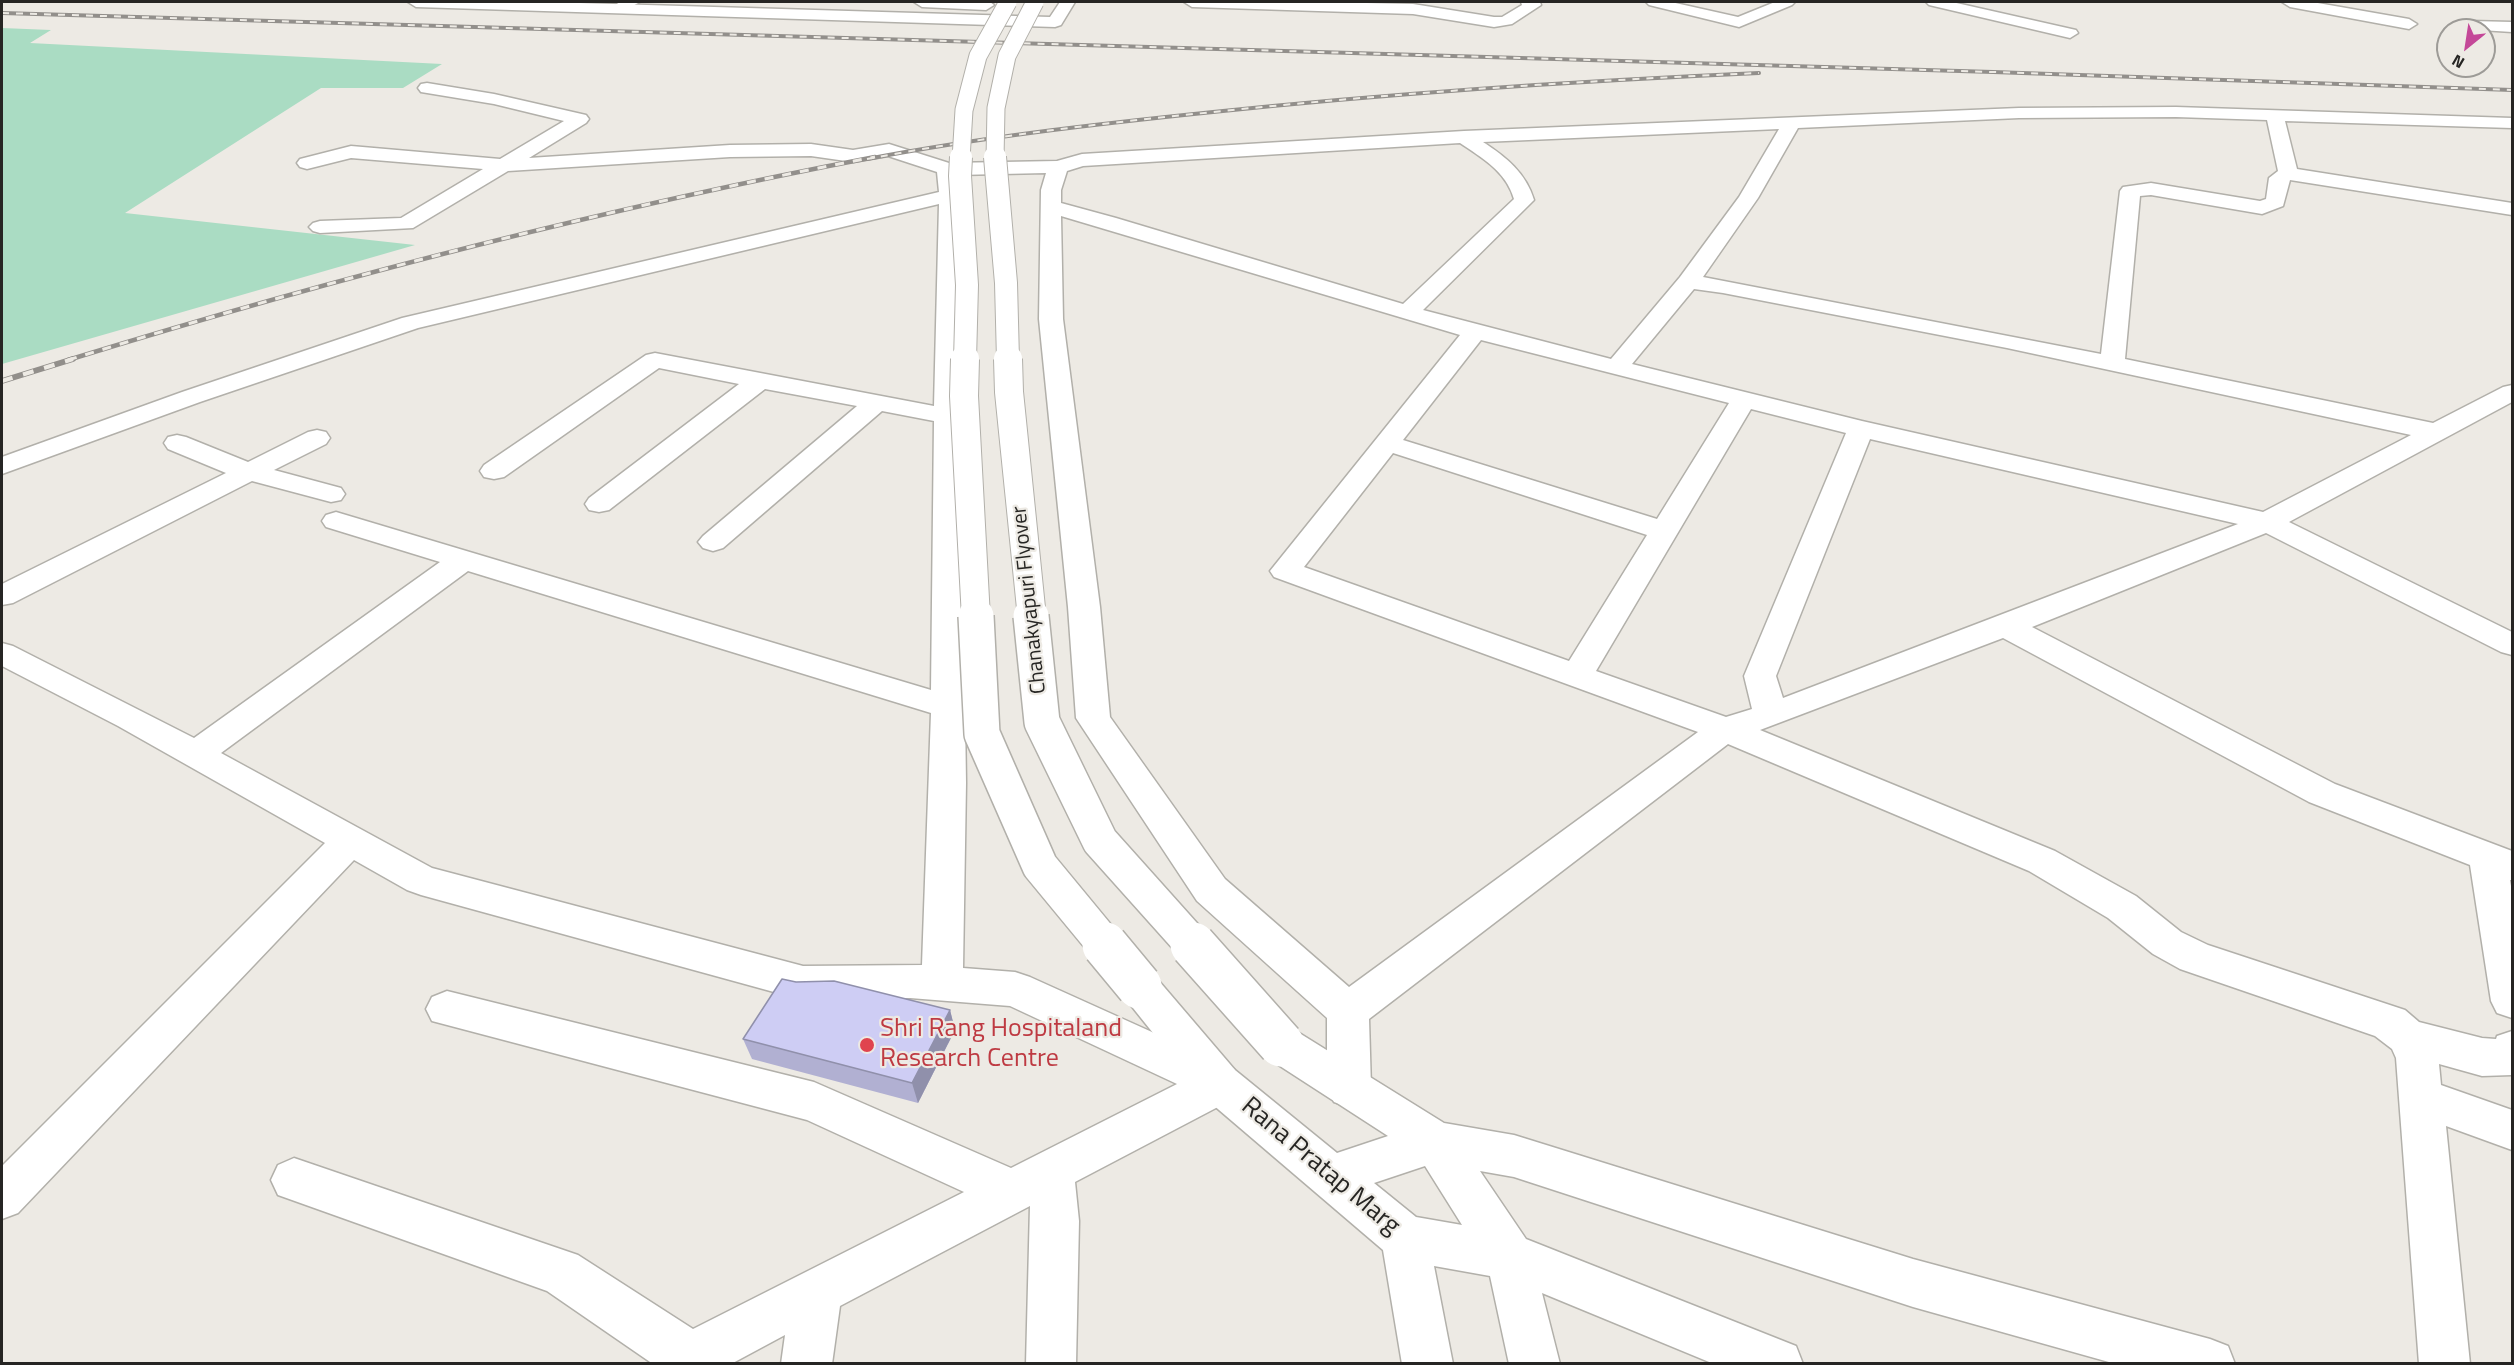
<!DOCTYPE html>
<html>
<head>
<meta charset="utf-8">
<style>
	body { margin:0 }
	#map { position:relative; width:2514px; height:1365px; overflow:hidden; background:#edeae4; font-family:"Titillium Web",sans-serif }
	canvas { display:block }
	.frame { position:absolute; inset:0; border:3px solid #262523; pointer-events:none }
	.north { position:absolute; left:2436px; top:18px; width:60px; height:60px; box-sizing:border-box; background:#edeae4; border:2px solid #9d9b97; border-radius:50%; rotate:210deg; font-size:16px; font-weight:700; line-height:24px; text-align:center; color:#262523 }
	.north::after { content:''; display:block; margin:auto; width:21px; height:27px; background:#c44898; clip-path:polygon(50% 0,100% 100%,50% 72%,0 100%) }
</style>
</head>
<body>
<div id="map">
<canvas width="2514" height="1365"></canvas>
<div class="frame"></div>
<div class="north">N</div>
</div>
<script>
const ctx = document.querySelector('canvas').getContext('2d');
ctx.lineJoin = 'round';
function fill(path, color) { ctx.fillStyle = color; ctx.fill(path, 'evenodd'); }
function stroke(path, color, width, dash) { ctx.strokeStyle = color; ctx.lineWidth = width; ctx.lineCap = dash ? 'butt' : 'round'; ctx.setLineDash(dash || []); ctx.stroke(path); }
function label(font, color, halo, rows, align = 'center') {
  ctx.font = font + ' "Titillium Web",sans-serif'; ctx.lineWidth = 4.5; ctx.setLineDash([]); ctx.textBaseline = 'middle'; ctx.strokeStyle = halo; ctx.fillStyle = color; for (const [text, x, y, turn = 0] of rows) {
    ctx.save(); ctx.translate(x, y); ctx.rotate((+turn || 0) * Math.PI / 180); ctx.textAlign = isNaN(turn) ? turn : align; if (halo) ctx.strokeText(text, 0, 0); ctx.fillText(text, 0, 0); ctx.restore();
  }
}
fill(new Path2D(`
	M 2,28 L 51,30 L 30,43 L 442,64 L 403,88 L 321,88 L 125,213 L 415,245 L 2,364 Z`), '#aadcc3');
const street = new Path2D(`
	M 620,2 L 640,2 L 625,10 L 615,10 L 612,7 Z
	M 914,2 L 990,2 L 994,5 L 986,10 L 922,7 Z
	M 1184,2 L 1320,2 L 1413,4 L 1494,17 L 1502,17 L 1522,5 L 1521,2 L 1540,2 L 1541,5 L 1512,24 L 1494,27 L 1413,14 L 1192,7 Z
	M 1646,2 L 1671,2 L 1738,17 L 1775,2 L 1795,2 L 1792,5 L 1739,27 L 1649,5 Z
	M 1926,2 L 1952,2 L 2076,30 L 2078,33 L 2070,38 L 1929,5 Z
	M 2282,2 L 2312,2 L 2409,19 L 2417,24 L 2409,29 L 2290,7 Z
	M 2471,21 L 2512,22 L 2512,32 L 2465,29 L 2463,26 L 2465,23 Z
	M 427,83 L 494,94 L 586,115 L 589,119 L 586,123 L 529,158 L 730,145 L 811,144 L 853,150 L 889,144 L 949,163 L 1057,161 L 1082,154 L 1464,131 L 2019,108 L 2176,107 L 2512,118 L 2512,128 L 2285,121 L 2297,169 L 2512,203 L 2512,215 L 2290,180 L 2283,206 L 2262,214 L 2151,195 L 2140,196 L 2125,359 L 2433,423 L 2503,387 L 2512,385 L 2512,402 L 2289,522 L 2512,632 L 2512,655 L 2501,652 L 2266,533 L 2032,627 L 2335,784 L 2512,851 L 2512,880 L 2510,880 L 2512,892 L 2512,1018 L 2497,1013 L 2491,1001 L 2470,865 L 2309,802 L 2003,638 L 1760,730 L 2055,851 L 2136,896 L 2181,932 L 2208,945 L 2405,1010 L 2419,1022 L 2482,1038 L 2496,1039 L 2497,1036 L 2512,1031 L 2512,1075 L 2482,1076 L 2439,1064 L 2441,1085 L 2512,1110 L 2512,1150 L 2446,1126 L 2470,1364 L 2419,1364 L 2396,1058 L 2392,1049 L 2375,1036 L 2180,969 L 2153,954 L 2108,918 L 2029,871 L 1728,744 L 1369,1019 L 1371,1088 L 1364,1102 L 1349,1107 L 1334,1102 L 1327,1088 L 1327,1018 L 1197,901 L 1076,718 L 1068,607 L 1039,319 L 1041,190 L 1046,173 L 957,175 L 966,783 L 963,968 L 1015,972 L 1030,977 L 1234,1069 L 1242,1084 L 1235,1098 L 1075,1182 L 1079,1221 L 1076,1364 L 1026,1364 L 1030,1206 L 840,1306 L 832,1364 L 781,1364 L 785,1335 L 731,1364 L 653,1364 L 547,1291 L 278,1195 L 271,1180 L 278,1165 L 294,1158 L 578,1255 L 693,1329 L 964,1192 L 807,1120 L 432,1021 L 426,1009 L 432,997 L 447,991 L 814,1082 L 1011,1168 L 1177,1084 L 1010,1006 L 910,998 L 803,1000 L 421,895 L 407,890 L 354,860 L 18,1213 L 2,1219 L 2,1166 L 325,843 L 118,726 L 2,666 L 2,643 L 13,646 L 194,738 L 440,562 L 326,527 L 322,521 L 326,515 L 336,512 L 931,690 L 934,421 L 882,411 L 723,548 L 713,551 L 703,548 L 698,542 L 703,536 L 857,406 L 765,389 L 609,510 L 599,512 L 589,510 L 585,504 L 589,498 L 739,384 L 659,368 L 504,477 L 494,479 L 484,477 L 480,471 L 484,465 L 646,355 L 655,353 L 934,406 L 939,204 L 418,328 L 200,402 L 2,474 L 2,457 L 182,392 L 402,318 L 939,192 L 937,172 L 888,156 L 853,162 L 811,156 L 730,157 L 508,171 L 413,228 L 320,233 L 313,231 L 309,227 L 313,223 L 320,221 L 401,218 L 483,169 L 351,158 L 307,169 L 300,167 L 297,163 L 300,159 L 351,146 L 500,159 L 564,121 L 494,104 L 421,92 L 418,88 L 421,84 ZM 2176,117 L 2267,120 L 2278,171 L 2269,178 L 2266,199 L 2260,201 L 2151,183 L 2123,187 L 2120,191 L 2101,354 L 1703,277 L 1758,198 L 1798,128 L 2019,118 ZM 1779,129 L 1739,197 L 1680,277 L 1611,359 L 1423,310 L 1534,200 C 1526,173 1506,157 1483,142 ZM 1460,143 C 1482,158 1506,171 1514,199 L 1403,304 L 1116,218 L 1061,203 L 1061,190 L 1067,171 L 1083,166 ZM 1061,216 L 1460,335 L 1270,571 L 1274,577 L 1698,732 L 1349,987 L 1225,879 L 1110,717 L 1100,607 L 1063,319 ZM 1694,289 L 1723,293 L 2007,348 L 2411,435 L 2263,512 L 1862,421 L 1632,364 ZM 1481,340 L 1729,403 L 1657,519 L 1403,440 ZM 1751,409 L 1846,433 L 1744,676 L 1752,709 L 1726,717 L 1596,671 ZM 1870,439 L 2238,524 L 1783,698 L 1776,676 ZM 1393,453 L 1647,535 L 1569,661 L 1304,567 ZM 468,571 L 931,713 L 922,965 L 803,966 L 432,868 L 221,753 Z
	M 317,430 L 326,432 L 330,438 L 326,444 L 274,470 L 341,488 L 345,494 L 341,500 L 331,502 L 252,481 L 13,603 L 2,605 L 2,584 L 226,473 L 168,449 L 164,443 L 168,437 L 177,435 L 186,437 L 248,462 L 308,432 Z`);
const secondary = new Path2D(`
	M 408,2 L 546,2 L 1050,17 L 1060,2 L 1075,2 L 1061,25 L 1055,27 L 416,7 Z
	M 1139,969 L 1153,974 L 1235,1070 L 1337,1153 L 1388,1136 L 1266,1057 L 1260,1044 L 1266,1031 L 1281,1026 L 1296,1031 L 1444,1123 L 1514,1135 L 1913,1259 L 2210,1339 L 2228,1346 L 2235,1364 L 2116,1364 L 1913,1307 L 1514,1177 L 1480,1171 L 1526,1239 L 1796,1346 L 1803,1364 L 1714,1364 L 1542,1293 L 1560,1364 L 1509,1364 L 1490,1276 L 1434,1266 L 1453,1364 L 1402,1364 L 1383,1250 L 1205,1098 L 1125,998 L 1119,986 L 1125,974 ZM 1425,1166 L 1462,1225 L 1416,1217 L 1374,1183 Z`);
stroke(street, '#b2b0aa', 3);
stroke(secondary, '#b2b0aa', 3);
fill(street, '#fff');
fill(secondary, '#fff');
const railFar2 = new Path2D(`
	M 2,13 L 1993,72 L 2512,90
	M 867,159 C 982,137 1097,124 1213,112 C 1394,93 1577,81 1759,73`);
const railFar1 = new Path2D(`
	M 68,360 C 334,278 602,209 875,157`);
const rail = new Path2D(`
	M 2,381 L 73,359`);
stroke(railFar2, '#928f8b', 4);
stroke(railFar1, '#928f8b', 4.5);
stroke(rail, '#928f8b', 6);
stroke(railFar2, '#edeae4', 2, [7]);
stroke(railFar1, '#edeae4', 3, [9]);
stroke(rail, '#edeae4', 4, [11]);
const secondaryBridgeFar4 = new Path2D(`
	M 961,159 L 964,110 L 978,56 L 1008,2
	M 995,159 L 996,108 L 1007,56 L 1035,2`);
const secondaryBridgeFar3 = new Path2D(`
	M 961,157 L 960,176 L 967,285 L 965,360
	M 995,157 L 1006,283 L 1008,360`);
const secondaryBridgeFar2 = new Path2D(`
	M 965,359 L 964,396 L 976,618
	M 1008,359 L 1009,392 L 1032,618`);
const secondaryBridgeFar1 = new Path2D(`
	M 976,616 L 982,734 L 1040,866 L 1106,946
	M 1031,616 L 1042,722 L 1100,841 L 1194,946`);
const secondaryBridge = new Path2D(`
	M 1105,945 L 1139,986
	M 1193,945 L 1281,1044`);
stroke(secondaryBridgeFar4, '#b2b0aa', 19, []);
stroke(secondaryBridgeFar3, '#b2b0aa', 24, []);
stroke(secondaryBridgeFar2, '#b2b0aa', 30, []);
stroke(secondaryBridgeFar1, '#b2b0aa', 38, []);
stroke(secondaryBridge, '#b2b0aa', 48, []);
stroke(secondaryBridgeFar4, '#fff', 17);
stroke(secondaryBridgeFar3, '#fff', 22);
stroke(secondaryBridgeFar2, '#fff', 28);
stroke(secondaryBridgeFar1, '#fff', 35);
stroke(secondaryBridge, '#fff', 45);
fill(new Path2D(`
	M 796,982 L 950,1010 L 955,1030 L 918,1103 L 752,1059 L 743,1039 Z`), '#b1b0d2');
fill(new Path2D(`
	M 950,1010 L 955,1030 L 918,1103 L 912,1083 Z`), '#9090ab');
const building = new Path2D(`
	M 782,979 L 796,982 L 834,981 L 950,1010 L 912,1083 L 743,1039 Z`);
fill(building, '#cecdf4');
stroke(building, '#9090ab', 1.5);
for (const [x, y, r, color] of [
	[867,1045,8,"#e0444e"]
]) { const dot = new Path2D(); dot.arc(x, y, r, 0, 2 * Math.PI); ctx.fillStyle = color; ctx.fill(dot); stroke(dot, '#edeae4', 2); }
label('21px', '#262523', '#edeae4', [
	["Chanakyapuri Flyover",1030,600,-96]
]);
label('26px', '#be3a42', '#edeae4', [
	["Shri Rang Hospitaland",880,1030],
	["Research Centre",880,1060]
], 'left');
label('26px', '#262523', '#edeae4', [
	["Rana Pratap Marg",1320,1167,40]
]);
</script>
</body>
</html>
